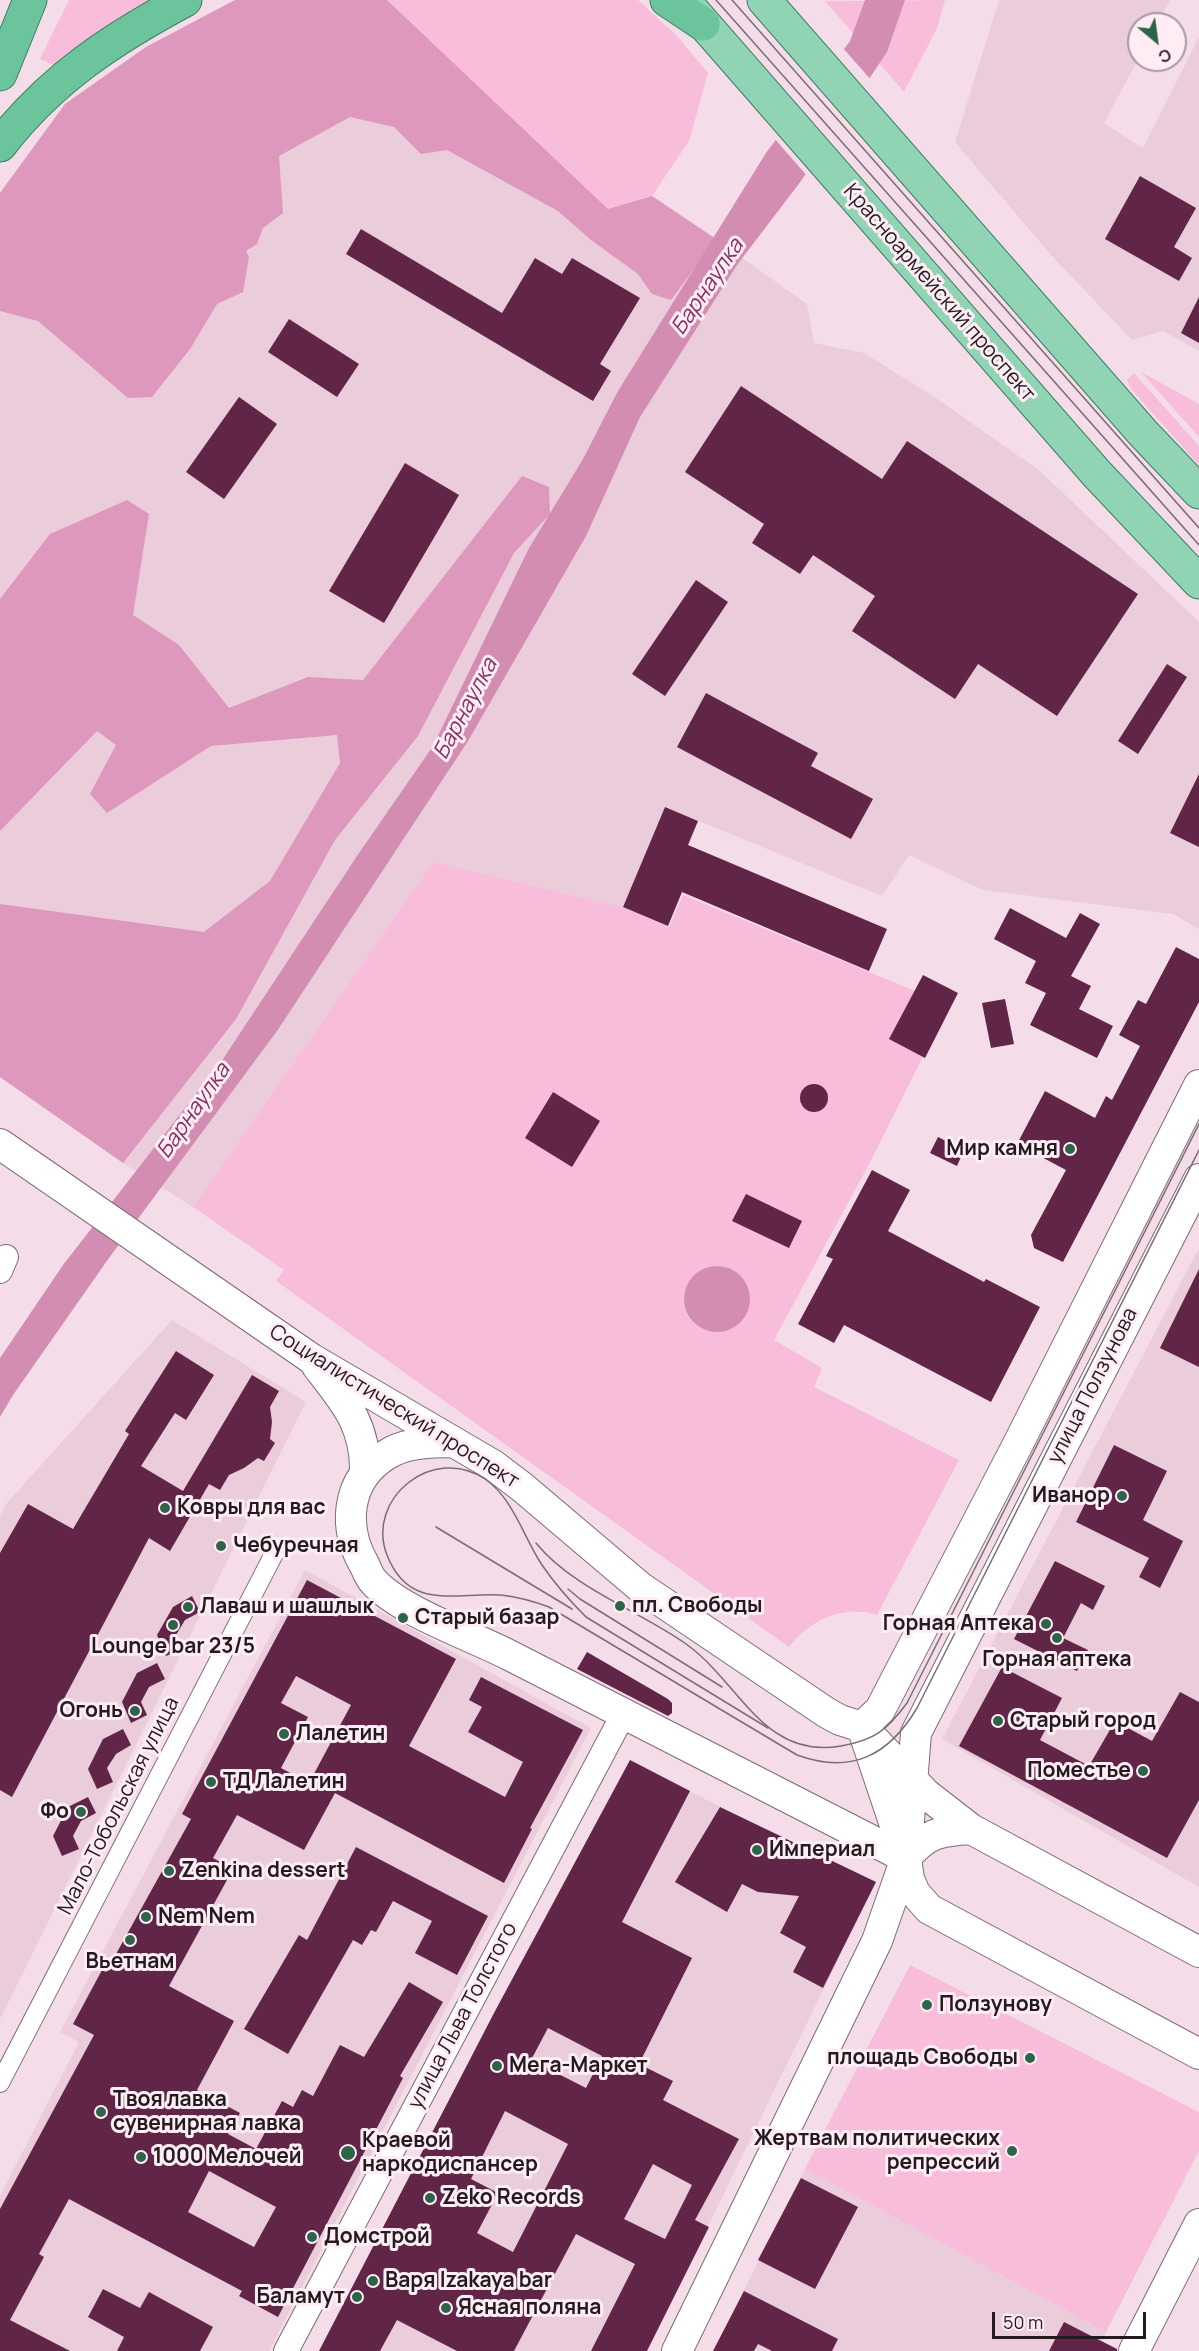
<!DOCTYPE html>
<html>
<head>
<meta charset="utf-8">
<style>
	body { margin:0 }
	#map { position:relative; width:1199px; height:2351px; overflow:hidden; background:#f4dde9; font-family:Manrope,sans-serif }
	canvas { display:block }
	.north { position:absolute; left:1127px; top:12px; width:60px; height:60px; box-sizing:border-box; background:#ffecf5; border:2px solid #a7989f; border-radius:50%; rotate:151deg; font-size:16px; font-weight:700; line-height:24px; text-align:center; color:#231b1f }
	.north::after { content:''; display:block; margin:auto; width:21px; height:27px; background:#2d6349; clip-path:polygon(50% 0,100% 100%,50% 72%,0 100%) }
	.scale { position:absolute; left:992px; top:2312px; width:154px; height:27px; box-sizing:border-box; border:3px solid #231b1f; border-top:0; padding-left:8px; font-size:18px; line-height:21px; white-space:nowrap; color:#231b1f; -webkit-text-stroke:4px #ffecf5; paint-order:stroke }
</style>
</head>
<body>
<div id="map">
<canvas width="1199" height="2351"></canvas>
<div class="north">С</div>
<div class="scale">50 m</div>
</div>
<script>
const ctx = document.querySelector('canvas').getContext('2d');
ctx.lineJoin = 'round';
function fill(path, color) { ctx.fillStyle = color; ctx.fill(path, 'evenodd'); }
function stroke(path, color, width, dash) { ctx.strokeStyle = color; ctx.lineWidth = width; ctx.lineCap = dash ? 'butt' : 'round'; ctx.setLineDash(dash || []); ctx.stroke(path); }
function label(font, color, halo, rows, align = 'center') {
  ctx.font = font + ' Manrope,sans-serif'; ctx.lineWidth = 6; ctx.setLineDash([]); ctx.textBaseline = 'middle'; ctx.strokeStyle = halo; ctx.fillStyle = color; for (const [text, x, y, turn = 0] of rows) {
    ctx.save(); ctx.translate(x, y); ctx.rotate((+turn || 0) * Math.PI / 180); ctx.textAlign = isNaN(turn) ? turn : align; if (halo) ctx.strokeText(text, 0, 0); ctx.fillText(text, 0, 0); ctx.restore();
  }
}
fill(new Path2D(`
	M 235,0 L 387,0 L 608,209 L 652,196 L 716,239 L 807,304 L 814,343 L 864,353 L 936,398 L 1040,471 L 1199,622 L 1199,929 L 1173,914 L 983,890 L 909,855 L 882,896 L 665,807 L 623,907 L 433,862 L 193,1207 L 123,1163 L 0,1077 L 0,193 L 65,104 L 146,47 Z
	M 999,0 L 1170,0 L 1157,24 L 1139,24 L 1139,58 L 1104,123 L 1143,148 L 1199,37 L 1199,351 L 1163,331 L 1132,340 L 1051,255 L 955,142 Z
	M 1199,1248 L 1199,1887 L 942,1739 Z
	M 172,1320 L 306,1402 L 0,2019 L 0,1515 L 6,1504 Z
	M 305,1570 L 591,1728 L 269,2351 L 0,2351 L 0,2196 L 79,2042 L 60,2032 Z
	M 630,1760 L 720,1807 L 876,1882 L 647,2351 L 319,2351 L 494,2013 Z
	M 805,2169 L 1106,2332 L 1097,2351 L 713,2351 Z`), '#eaccdb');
fill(new Path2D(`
	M 69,0 L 159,0 L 56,66 L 40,59 Z
	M 387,0 L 638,0 L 676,35 L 708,73 L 689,141 L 652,196 L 608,209 Z
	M 945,0 L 937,28 L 904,92 L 825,1 Z
	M 1141,372 L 1199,404 L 1199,437 Z
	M 1134,373 L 1199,446 L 1199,465 L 1131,389 L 1127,380 Z
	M 433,862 L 623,907 L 669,927 L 683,895 L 949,1005 L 868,1166 L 774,1340 L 822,1368 L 814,1387 L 959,1460 L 877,1615 C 843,1604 810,1620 789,1647 L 276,1281 L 284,1270 L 193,1207 Z
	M 910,1965 L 1199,2112 L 1199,2151 L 1106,2332 L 805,2169 Z`), '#f7bddb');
fill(new Path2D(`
	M 235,0 L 387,0 L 608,209 L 652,196 L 716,239 L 671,300 L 652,294 L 638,274 L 591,240 L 558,211 L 447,150 L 421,154 L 394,127 L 350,117 L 279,156 L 283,213 L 263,228 L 257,244 L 246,251 L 249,257 L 243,292 L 217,304 L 190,349 L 152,397 L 128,398 L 38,321 L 0,311 L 0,193 L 65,104 L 146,47 Z
	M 522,476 L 549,487 L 550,514 L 514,553 L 418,736 L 335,840 L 236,1019 L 123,1163 L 0,1077 L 0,904 L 204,932 L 270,881 L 340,763 L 337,735 L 211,746 L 107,813 L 90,794 L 116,745 L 97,731 L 0,831 L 0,599 L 50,534 L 127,500 L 149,514 L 133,615 L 179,645 L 229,708 L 308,677 L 363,680 Z`), '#df98bd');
fill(new Path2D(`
	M 865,0 L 905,0 L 887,52 L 801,181 L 737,265 L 640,417 L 586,536 L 468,741 L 277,1031 L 109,1258 L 13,1395 L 0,1417 L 0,1358 L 63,1265 L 223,1059 L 357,856 L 433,746 L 529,548 L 583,459 L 618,391 L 766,153 L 850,41 Z
	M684 1299a33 33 0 1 1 66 0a33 33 0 1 1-66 0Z`), '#d48db2');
fill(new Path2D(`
	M 842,47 L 872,81 L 808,177 L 774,138 Z`), '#f4dde9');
fill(new Path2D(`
	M 1140,176 L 1196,208 L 1174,247 L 1192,258 L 1179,281 L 1105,239 Z
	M 361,229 L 502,313 L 535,258 L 562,274 L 572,258 L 640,298 L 600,364 L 611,371 L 593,401 L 346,254 Z
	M 1199,297 L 1199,343 L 1181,333 Z
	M 289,319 L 359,364 L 337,397 L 268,352 Z
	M 741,386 L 882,479 L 907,441 L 1138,594 L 1057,716 L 978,664 L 955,699 L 852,631 L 875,596 L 813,555 L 800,574 L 752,543 L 764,524 L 685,472 Z
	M 239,397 L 277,424 L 224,499 L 186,472 Z
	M 405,463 L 459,495 L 384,623 L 329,591 Z
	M 696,580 L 728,602 L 665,696 L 632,674 Z
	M 1167,664 L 1187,677 L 1138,754 L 1118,741 Z
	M 706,693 L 818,753 L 811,766 L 873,799 L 851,839 L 677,747 Z
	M 1199,774 L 1199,847 L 1170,833 Z
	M 665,807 L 698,821 L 688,845 L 887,929 L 869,971 L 682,892 L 668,926 L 623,907 Z
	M 1010,908 L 1066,938 L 1080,913 L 1100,924 L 1071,976 L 1091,986 L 1079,1009 L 1113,1026 L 1097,1058 L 1030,1025 L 1046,993 L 1025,983 L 1036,961 L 994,939 Z
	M 1176,947 L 1199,959 L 1199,1002 L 1063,1262 L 1034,1248 L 1031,1235 L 1066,1170 L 1017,1144 L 1045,1091 L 1095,1118 L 1106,1096 L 1112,1100 L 1140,1046 L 1119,1035 L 1138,1000 L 1146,1004 Z
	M 923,975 L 958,993 L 925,1058 L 889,1039 Z
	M 1005,999 L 1014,1044 L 991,1048 L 982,1003 Z
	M800 1098a14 14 0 1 1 28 0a14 14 0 1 1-28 0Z
	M 553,1092 L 600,1121 L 572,1167 L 525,1138 Z
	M 938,1137 L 964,1150 L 957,1166 L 930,1153 Z
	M 872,1170 L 910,1190 L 888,1231 L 984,1282 L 986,1279 L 1040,1307 L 991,1402 L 844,1325 L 834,1343 L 798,1324 L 833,1259 L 826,1256 Z
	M 746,1194 L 802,1221 L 789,1248 L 732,1221 Z
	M 1199,1269 L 1199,1367 L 1160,1348 Z
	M 176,1351 L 214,1375 L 186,1420 L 175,1413 L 141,1466 L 183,1491 L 252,1375 L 279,1391 L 270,1407 L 272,1422 L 270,1439 L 275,1443 L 264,1461 L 258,1458 L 244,1468 L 229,1475 L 220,1490 L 209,1484 L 170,1551 L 149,1538 L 12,1797 L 0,1790 L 0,1553 L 28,1504 L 73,1529 L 129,1434 L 125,1431 Z
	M 1114,1445 L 1167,1471 L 1143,1520 L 1183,1541 L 1160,1588 L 1139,1577 L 1149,1558 L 1076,1522 Z
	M 1055,1561 L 1105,1586 L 1093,1610 L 1081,1603 L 1063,1638 L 1088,1650 L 1077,1671 L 1014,1639 Z
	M 307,1580 L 456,1659 L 409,1746 L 505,1797 L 523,1762 L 468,1732 L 482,1707 L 469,1700 L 481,1677 L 583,1730 L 530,1828 L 532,1829 L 504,1883 L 335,1793 L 304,1850 L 237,1815 L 213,1858 L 233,1869 L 169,1986 L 234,2021 L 197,2090 L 240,2113 L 228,2134 L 256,2149 L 282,2101 L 293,2107 L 302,2090 L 313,2096 L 340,2045 L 364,2057 L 409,1982 L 443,2002 L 400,2076 L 403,2078 L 278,2317 L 239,2296 L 242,2291 L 69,2199 L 39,2254 L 44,2257 L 10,2320 L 70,2351 L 0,2351 L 0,2209 L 94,2035 L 73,2024 L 102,1970 L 106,1972 L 191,1819 L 182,1814 ZM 296,1676 L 351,1705 L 309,1783 L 281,1768 L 308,1717 L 281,1703 ZM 209,2171 L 276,2207 L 254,2247 L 188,2212 Z
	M 192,1596 L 200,1612 L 185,1620 L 176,1635 L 182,1649 L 166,1656 L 157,1635 L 173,1607 Z
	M 587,1652 L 668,1699 L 672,1703 L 672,1713 L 668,1716 L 577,1669 Z
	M 157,1663 L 165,1679 L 149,1687 L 141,1702 L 147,1715 L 131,1723 L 122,1702 L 137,1673 Z
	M 1002,1667 L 1062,1698 L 1040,1740 L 1089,1766 L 1115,1721 L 1152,1741 L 1180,1692 L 1199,1702 L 1199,1800 L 1167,1858 L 959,1746 Z
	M 123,1729 L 131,1745 L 116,1754 L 107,1768 L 113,1782 L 97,1789 L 88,1769 L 103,1739 Z
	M 630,1760 L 690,1791 L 622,1922 L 692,1958 L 639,2064 L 673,2081 L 663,2100 L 739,2139 L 695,2220 L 709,2227 L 647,2351 L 591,2351 L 635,2264 L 576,2234 L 514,2351 L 457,2351 L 397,2320 L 380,2351 L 319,2351 L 494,2013 ZM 548,2028 L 602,2056 L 586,2088 L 531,2060 ZM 505,2111 L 568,2144 L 513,2252 L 477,2233 L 498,2193 L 471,2179 ZM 653,2164 L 692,2185 L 665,2239 L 624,2219 Z
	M 88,1797 L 96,1813 L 81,1821 L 73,1836 L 79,1849 L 62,1856 L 53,1836 L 68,1807 Z
	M 720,1807 L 876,1882 L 823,1988 L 793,1972 L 806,1947 L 780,1933 L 799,1896 L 758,1892 L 742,1884 L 727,1912 L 675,1882 Z
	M 356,1847 L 488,1916 L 457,1975 L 415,1953 L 432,1921 L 393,1901 L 376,1932 L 371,1930 L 362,1945 L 353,1940 L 288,2054 L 244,2029 L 299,1935 L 307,1940 Z
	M 801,2178 L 858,2207 L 815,2289 L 758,2260 Z
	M 103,2289 L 140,2308 L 149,2292 L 213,2327 L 200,2351 L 117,2351 L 124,2337 L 88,2317 Z
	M 744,2291 L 838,2339 L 832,2351 L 772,2351 L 758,2344 L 754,2351 L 713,2351 Z
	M 1064,2322 L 1117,2349 L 1117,2351 L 1049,2351 Z`), '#612548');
const pedestrian = new Path2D(`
	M 0,2083 L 276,1550`);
const minor = new Path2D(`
	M 0,1271 L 6,1257
	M 286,2351 L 624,1713`);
const tertiary = new Path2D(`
	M 0,1144 L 312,1359 L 493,1465 L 522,1487 L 640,1587 L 827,1713 L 840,1720 L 862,1727 L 926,1794 L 971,1829 L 1199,1952
	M 317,1366 C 345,1402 366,1425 365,1473
	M 452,1442 C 429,1443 406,1442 386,1455 C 346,1480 342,1527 365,1566 C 367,1571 370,1578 374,1582 C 400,1611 472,1636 509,1655 C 642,1722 774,1790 906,1858
	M 862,1727 L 880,1710 L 1018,1444 L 1199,1085
	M 865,1736 L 906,1858 L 909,1879 L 915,1893 L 929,1909 L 1199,2054
	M 906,1858 C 926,1833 940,1831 971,1829
	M 677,2351 L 877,1941 L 906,1858 L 916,1733 L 1199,1179
	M 1134,2351 L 1199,2224`);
const primary = new Path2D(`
	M 764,0 L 1143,433 L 1199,492
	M 684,1 L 1097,474 L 1199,582`);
const trunk = new Path2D(`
	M 667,0 L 703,24
	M 0,74 L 30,0
	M 0,145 C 51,79 112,39 185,0`);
stroke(pedestrian, '#7e6a74', 20);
stroke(minor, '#7e6a74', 26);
stroke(tertiary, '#7e6a74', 32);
stroke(primary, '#3a7f60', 35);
stroke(trunk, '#3a7f60', 35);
stroke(pedestrian, '#fff', 18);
stroke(minor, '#fff', 24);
stroke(tertiary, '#fff', 30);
stroke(primary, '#90d3b5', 33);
stroke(trunk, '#6bc49c', 33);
stroke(new Path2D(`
	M 716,0 L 1199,545
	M 732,0 L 1199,528
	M 436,1527 L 572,1609
	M 536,1543 C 571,1587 641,1612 686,1644 C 739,1681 763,1760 841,1746 C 875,1740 887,1730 907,1703 L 1199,1124
	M 568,1589 L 580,1599 L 722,1687
	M 768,1728 L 586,1617 C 570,1601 555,1584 542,1565 C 524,1538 513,1498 485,1479 C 434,1444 365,1498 387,1555 C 409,1612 456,1592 501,1595 C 518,1597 533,1601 549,1607 L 797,1755 C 852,1775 889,1755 917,1708 L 1199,1150`), '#7b6d74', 1.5);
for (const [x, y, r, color] of [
	[1070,1149,6,"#2d6349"],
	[1122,1496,6,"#2d6349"],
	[165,1508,6,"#2d6349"],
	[221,1546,6,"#2d6349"],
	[620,1606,6,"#2d6349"],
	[188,1607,6,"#2d6349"],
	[403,1618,6,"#2d6349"],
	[1046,1624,6,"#2d6349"],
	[173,1625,6,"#2d6349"],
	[1057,1638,6,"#2d6349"],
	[135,1711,6,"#2d6349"],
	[998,1721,6,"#2d6349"],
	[284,1734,6,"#2d6349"],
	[1143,1771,6,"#2d6349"],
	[211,1782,6,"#2d6349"],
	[81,1812,6,"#2d6349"],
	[757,1850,6,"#2d6349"],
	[169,1871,6,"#2d6349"],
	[146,1917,6,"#2d6349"],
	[130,1940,6,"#2d6349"],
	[927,2005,6,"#2d6349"],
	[1030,2058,6,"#2d6349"],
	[497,2066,6,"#2d6349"],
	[101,2112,6,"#2d6349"],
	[1012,2151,6,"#2d6349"],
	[348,2153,8,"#2d6349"],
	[141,2157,6,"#2d6349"],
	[430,2198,6,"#2d6349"],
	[312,2237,6,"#2d6349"],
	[373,2281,6,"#2d6349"],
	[357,2297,6,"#2d6349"],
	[446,2308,6,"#2d6349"]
]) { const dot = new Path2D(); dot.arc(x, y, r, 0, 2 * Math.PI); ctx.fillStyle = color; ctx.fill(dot); stroke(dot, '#ffecf5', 2); }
label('21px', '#231b1f', '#ffecf5', [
	["Красноармейский проспект",939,293,49],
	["улица Ползунова",1093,1386,-63],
	["Социалистический проспект",394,1407,32],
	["Мало-Тобольская улица",119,1806,-63],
	["улица Льва Толстого",463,2016,-62]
]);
label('bold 21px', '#231b1f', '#ffecf5', [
	["Мир камня",1058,1149,"right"],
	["Иванор",1110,1496,"right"],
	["Ковры для вас",177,1508],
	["Чебуречная",233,1546],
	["пл. Свободы",632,1606],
	["Лаваш и шашлык",200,1607],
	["Старый базар",415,1618],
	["Горная Аптека",1034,1624,"right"],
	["Lounge bar 23/5",173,1647,"center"],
	["Горная аптека",1057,1660,"center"],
	["Огонь",123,1711,"right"],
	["Старый город",1010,1721],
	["Лалетин",296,1734],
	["Поместье",1131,1771,"right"],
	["ТД Лалетин",223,1782],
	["Фо",69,1812,"right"],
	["Империал",769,1850],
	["Zenkina dessert",181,1871],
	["Nem Nem",158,1917],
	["Вьетнам",130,1962,"center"],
	["Ползунову",939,2005],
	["площадь Свободы",1018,2058,"right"],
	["Мега-Маркет",509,2066],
	["Твоя лавка",113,2100],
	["сувенирная лавка",113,2124],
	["Жертвам политических",1000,2139,"right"],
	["репрессий",1000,2163,"right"],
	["Краевой",362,2141],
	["наркодиспансер",362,2165],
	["1000 Мелочей",153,2157],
	["Zeko Records",442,2198],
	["Домстрой",324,2237],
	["Варя Izakaya bar",385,2281],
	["Баламут",345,2297,"right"],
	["Ясная поляна",458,2308]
], 'left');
label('italic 22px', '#843162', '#ffecf5', [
	["Барнаулка",708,287,-56],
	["Барнаулка",466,709,-62],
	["Барнаулка",194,1111,-55]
]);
</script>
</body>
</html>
